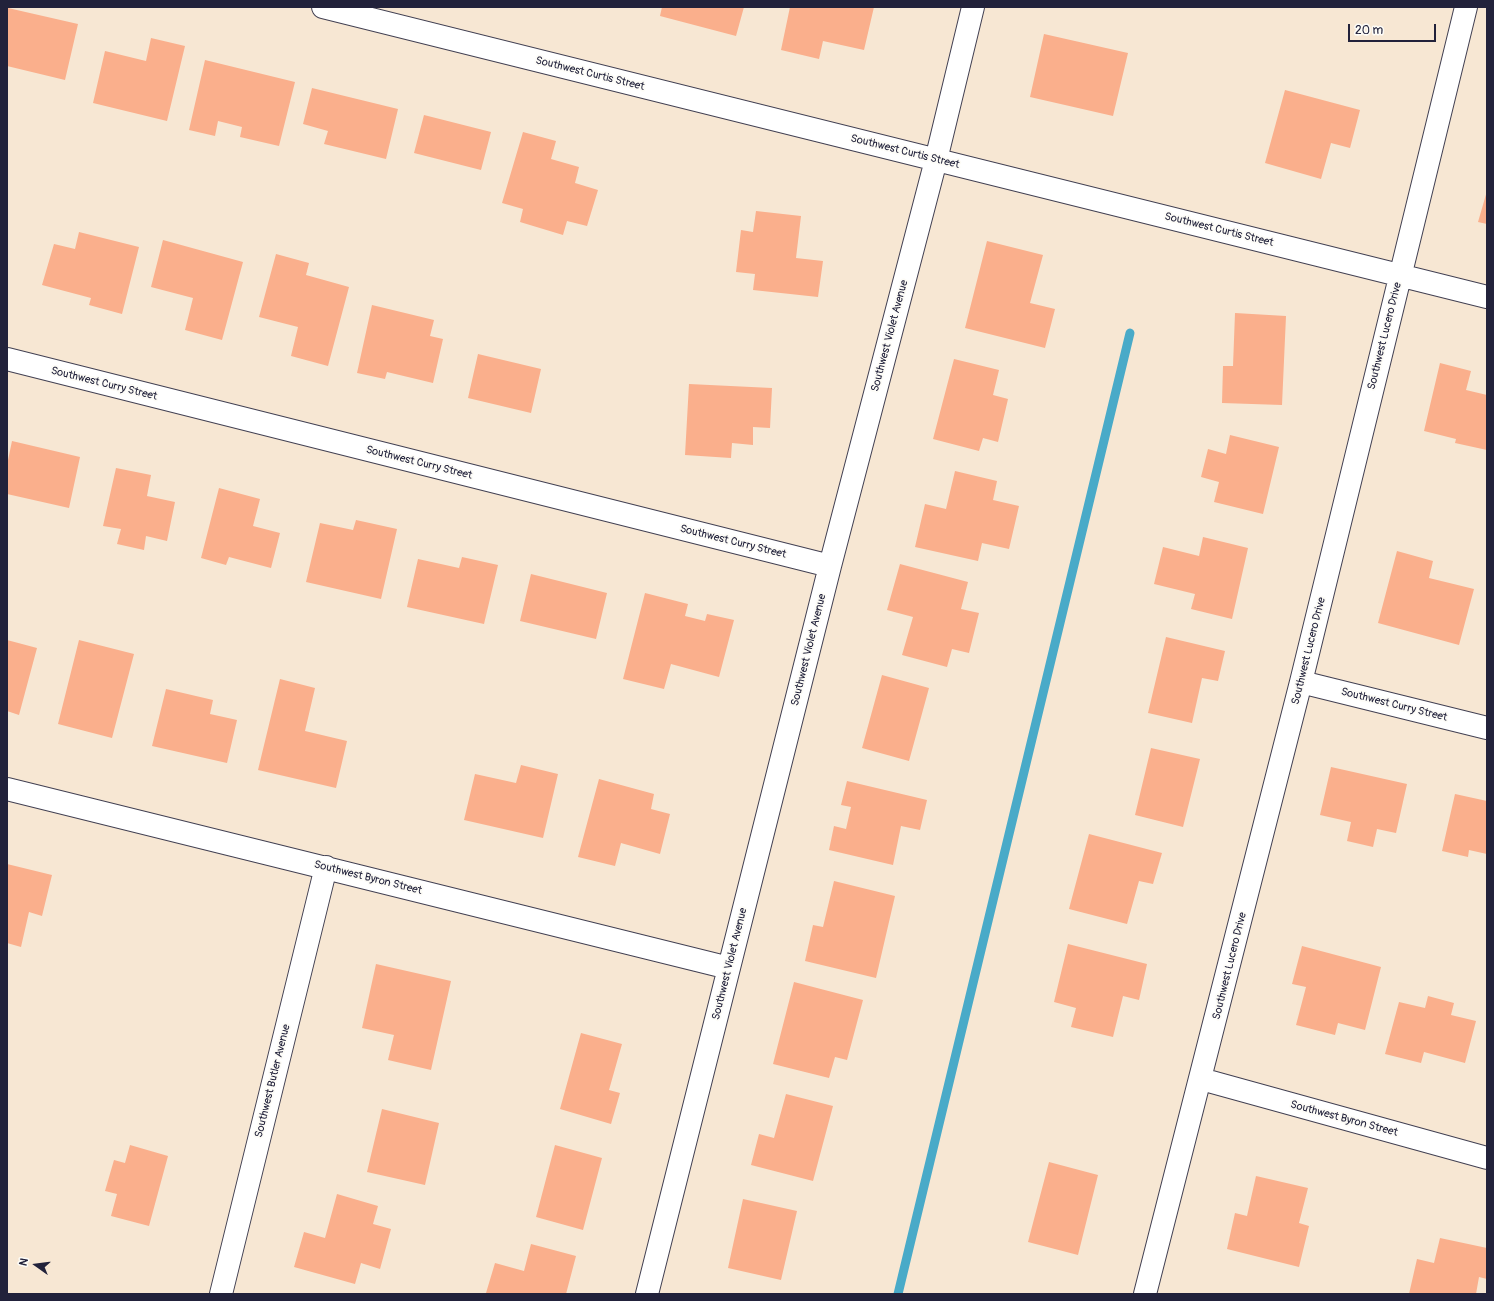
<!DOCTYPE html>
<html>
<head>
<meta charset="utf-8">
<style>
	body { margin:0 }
	#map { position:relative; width:1494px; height:1301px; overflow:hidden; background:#f7e7d3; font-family:Pangolin,sans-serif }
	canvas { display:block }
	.frame { position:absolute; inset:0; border:8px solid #22223b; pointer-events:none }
	.north { position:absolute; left:16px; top:1245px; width:40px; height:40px; -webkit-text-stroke:3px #fdfcf7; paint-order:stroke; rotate:284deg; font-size:11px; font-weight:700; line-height:16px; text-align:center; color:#22223b }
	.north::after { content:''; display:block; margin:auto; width:14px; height:18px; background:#22223b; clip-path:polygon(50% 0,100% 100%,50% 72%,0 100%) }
	.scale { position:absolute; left:1348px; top:24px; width:88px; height:18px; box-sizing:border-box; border:2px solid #22223b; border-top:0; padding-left:5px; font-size:12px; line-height:14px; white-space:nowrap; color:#22223b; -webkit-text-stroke:3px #fdfcf7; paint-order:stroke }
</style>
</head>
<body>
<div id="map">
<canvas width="1494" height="1301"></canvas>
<div class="frame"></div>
<div class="north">N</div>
<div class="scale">20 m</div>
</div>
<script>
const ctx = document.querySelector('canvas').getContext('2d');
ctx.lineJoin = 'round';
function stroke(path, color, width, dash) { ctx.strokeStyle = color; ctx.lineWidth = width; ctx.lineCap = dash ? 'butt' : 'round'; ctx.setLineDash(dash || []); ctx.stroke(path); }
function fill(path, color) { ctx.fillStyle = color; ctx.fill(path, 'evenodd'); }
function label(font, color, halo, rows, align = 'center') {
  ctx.font = font + ' Pangolin,sans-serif'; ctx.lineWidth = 3.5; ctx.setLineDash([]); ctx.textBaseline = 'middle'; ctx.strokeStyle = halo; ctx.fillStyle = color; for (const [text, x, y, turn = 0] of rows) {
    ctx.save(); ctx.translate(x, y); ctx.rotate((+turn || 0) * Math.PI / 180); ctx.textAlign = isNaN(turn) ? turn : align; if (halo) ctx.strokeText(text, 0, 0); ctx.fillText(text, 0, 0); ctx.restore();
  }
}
stroke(new Path2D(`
	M 898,1294 L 1130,333`), '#49aac8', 9);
fill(new Path2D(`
	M 662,7 L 744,7 L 736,36 L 660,16 Z
	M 790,7 L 874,7 L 864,50 L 823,41 L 819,59 L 781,50 Z
	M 8,8 L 78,24 L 65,80 L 7,66 Z
	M 1044,34 L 1128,53 L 1113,116 L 1030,97 Z
	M 151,38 L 185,46 L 167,121 L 93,103 L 105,51 L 146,61 Z
	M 205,60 L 295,82 L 279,146 L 240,137 L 242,127 L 218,121 L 215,136 L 189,130 Z
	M 312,88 L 398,109 L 386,159 L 324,144 L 328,131 L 303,124 Z
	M 1285,90 L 1360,110 L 1350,148 L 1331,143 L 1321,179 L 1265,163 Z
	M 424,115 L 491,132 L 481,170 L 414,153 Z
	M 523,132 L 556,141 L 551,159 L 579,167 L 575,183 L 598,190 L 587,226 L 567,221 L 563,235 L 520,222 L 523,209 L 502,203 Z
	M 1487,191 L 1487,224 L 1478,222 Z
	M 756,211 L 801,216 L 796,258 L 823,261 L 818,297 L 753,290 L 755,274 L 736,272 L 741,230 L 753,232 Z
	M 79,232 L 139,247 L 122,314 L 89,305 L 91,298 L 42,285 L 54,244 L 75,249 Z
	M 163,240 L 243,262 L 222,340 L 185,330 L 193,298 L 151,287 Z
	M 987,241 L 1043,255 L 1030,303 L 1055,309 L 1045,348 L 965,328 Z
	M 276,254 L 309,263 L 306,275 L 349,287 L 328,366 L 291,356 L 298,327 L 259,317 Z
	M 372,305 L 434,320 L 430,336 L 443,339 L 433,383 L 387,372 L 385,379 L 357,373 Z
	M 1235,313 L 1286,316 L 1282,405 L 1222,403 L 1223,366 L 1233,366 Z
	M 478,354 L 541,369 L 531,413 L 468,398 Z
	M 954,359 L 999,370 L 993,395 L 1008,399 L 998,442 L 983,438 L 979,451 L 933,439 Z
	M 1440,363 L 1471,371 L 1466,390 L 1487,395 L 1487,450 L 1455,443 L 1456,439 L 1424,431 Z
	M 689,384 L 772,388 L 770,428 L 753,427 L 753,445 L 732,443 L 731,458 L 685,455 Z
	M 1230,435 L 1279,447 L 1263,514 L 1214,502 L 1219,482 L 1201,477 L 1208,449 L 1226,454 Z
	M 12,441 L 80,457 L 69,508 L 7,494 L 7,465 Z
	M 116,468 L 151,475 L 147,496 L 175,502 L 167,541 L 146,536 L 144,550 L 117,544 L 121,529 L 103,526 Z
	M 955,471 L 997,481 L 993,500 L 1019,506 L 1009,549 L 982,543 L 978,561 L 915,547 L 925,504 L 946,509 Z
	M 219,488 L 260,499 L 253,526 L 280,533 L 271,568 L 229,557 L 226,565 L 201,558 Z
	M 356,520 L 397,529 L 381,599 L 306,582 L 320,523 L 353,530 Z
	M 1203,537 L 1248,548 L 1232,619 L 1191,609 L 1195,594 L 1154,584 L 1163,547 L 1199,556 Z
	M 1397,551 L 1433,561 L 1429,578 L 1474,589 L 1459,645 L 1378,623 Z
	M 462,557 L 498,565 L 484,624 L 407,607 L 418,559 L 459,568 Z
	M 900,564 L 968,582 L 961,609 L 979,613 L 969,653 L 952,649 L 947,667 L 902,655 L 913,617 L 887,610 Z
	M 531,574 L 607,593 L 596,639 L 520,621 Z
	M 645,593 L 688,604 L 685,616 L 705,621 L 707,614 L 734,620 L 719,677 L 671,664 L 664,689 L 623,679 Z
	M 1166,637 L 1225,651 L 1218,681 L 1202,678 L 1192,723 L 1148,713 Z
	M 7,640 L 37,648 L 19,715 L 7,711 Z
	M 79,640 L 134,654 L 112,738 L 58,724 Z
	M 882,675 L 929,688 L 909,761 L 862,748 Z
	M 280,679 L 315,688 L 305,731 L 347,741 L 336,788 L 258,770 Z
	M 166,689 L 213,700 L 210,714 L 237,720 L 227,763 L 152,746 Z
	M 1151,748 L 1200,759 L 1183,827 L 1135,815 Z
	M 521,765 L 558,774 L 543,838 L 464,820 L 475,774 L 516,783 Z
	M 1331,767 L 1407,784 L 1396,833 L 1377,829 L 1373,847 L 1347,841 L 1351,822 L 1320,815 Z
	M 599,779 L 654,794 L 651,809 L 670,814 L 660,854 L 621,843 L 615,866 L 578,857 Z
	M 847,781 L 927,800 L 920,830 L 901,826 L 893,865 L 829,850 L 834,826 L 846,829 L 851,807 L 841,805 Z
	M 1455,794 L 1487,801 L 1487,854 L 1469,850 L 1468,857 L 1442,851 Z
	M 1089,834 L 1162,853 L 1153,884 L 1139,881 L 1127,924 L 1069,909 Z
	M 7,864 L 52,875 L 42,916 L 29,912 L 21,947 L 7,943 Z
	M 834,881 L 895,896 L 876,978 L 805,961 L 813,925 L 823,927 Z
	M 1068,944 L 1147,964 L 1139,1000 L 1123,996 L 1113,1037 L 1071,1027 L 1076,1008 L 1054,1002 Z
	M 1302,946 L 1381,967 L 1365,1030 L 1338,1023 L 1335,1035 L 1296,1025 L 1306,987 L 1292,984 Z
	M 376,964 L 451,981 L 431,1070 L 388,1060 L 394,1035 L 362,1028 Z
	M 794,982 L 863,1000 L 847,1060 L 835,1057 L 829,1078 L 773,1064 Z
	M 1428,996 L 1454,1003 L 1451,1015 L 1476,1021 L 1465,1063 L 1424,1052 L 1421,1063 L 1385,1054 L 1399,1002 L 1425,1008 Z
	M 581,1033 L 622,1044 L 609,1090 L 620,1093 L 611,1124 L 560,1109 Z
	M 786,1094 L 833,1106 L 813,1181 L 751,1165 L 759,1134 L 774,1138 Z
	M 382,1109 L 439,1123 L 425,1185 L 367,1172 Z
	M 130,1145 L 168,1156 L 149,1226 L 111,1216 L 117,1194 L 105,1191 L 114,1160 L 125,1163 Z
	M 555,1145 L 602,1158 L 583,1230 L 536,1217 Z
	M 1049,1162 L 1098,1175 L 1078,1255 L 1028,1242 Z
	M 1256,1176 L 1308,1188 L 1299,1223 L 1309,1226 L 1299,1267 L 1227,1249 L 1235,1213 L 1247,1216 Z
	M 337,1194 L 378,1206 L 373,1224 L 391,1229 L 380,1269 L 361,1263 L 355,1284 L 294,1267 L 304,1232 L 325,1238 Z
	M 743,1199 L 797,1211 L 781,1280 L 728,1268 Z
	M 1440,1238 L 1487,1248 L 1487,1279 L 1479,1277 L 1476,1294 L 1409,1294 L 1417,1259 L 1434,1263 Z
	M 531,1244 L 576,1256 L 566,1294 L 486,1293 L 495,1263 L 524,1271 Z`), '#faaf8c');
const minor = new Path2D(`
	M 323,7 L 1487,297
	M 7,359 L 830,566
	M 1301,682 L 1487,728
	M 7,789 L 729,968
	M 1201,1079 L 1487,1158
	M 221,1294 L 326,867
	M 647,1294 L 830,566 L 936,160 L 973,7
	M 1145,1294 L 1301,682 L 1466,7`);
stroke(minor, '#424052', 24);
stroke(minor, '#fff', 22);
label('11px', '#22223b', '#fdfcf7', [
	["Southwest Curtis Street",590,74,14],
	["Southwest Curtis Street",905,152,14],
	["Southwest Curtis Street",1219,230,14],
	["Southwest Violet Avenue",890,336,-75],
	["Southwest Lucero Drive",1385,336,-76],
	["Southwest Curry Street",104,384,14],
	["Southwest Curry Street",419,463,14],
	["Southwest Curry Street",733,542,14],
	["Southwest Violet Avenue",809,650,-76],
	["Southwest Lucero Drive",1309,651,-76],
	["Southwest Curry Street",1394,705,14],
	["Southwest Byron Street",368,878,14],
	["Southwest Violet Avenue",730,964,-76],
	["Southwest Lucero Drive",1230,966,-76],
	["Southwest Butler Avenue",273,1081,-76],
	["Southwest Byron Street",1344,1119,15]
]);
</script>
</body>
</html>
